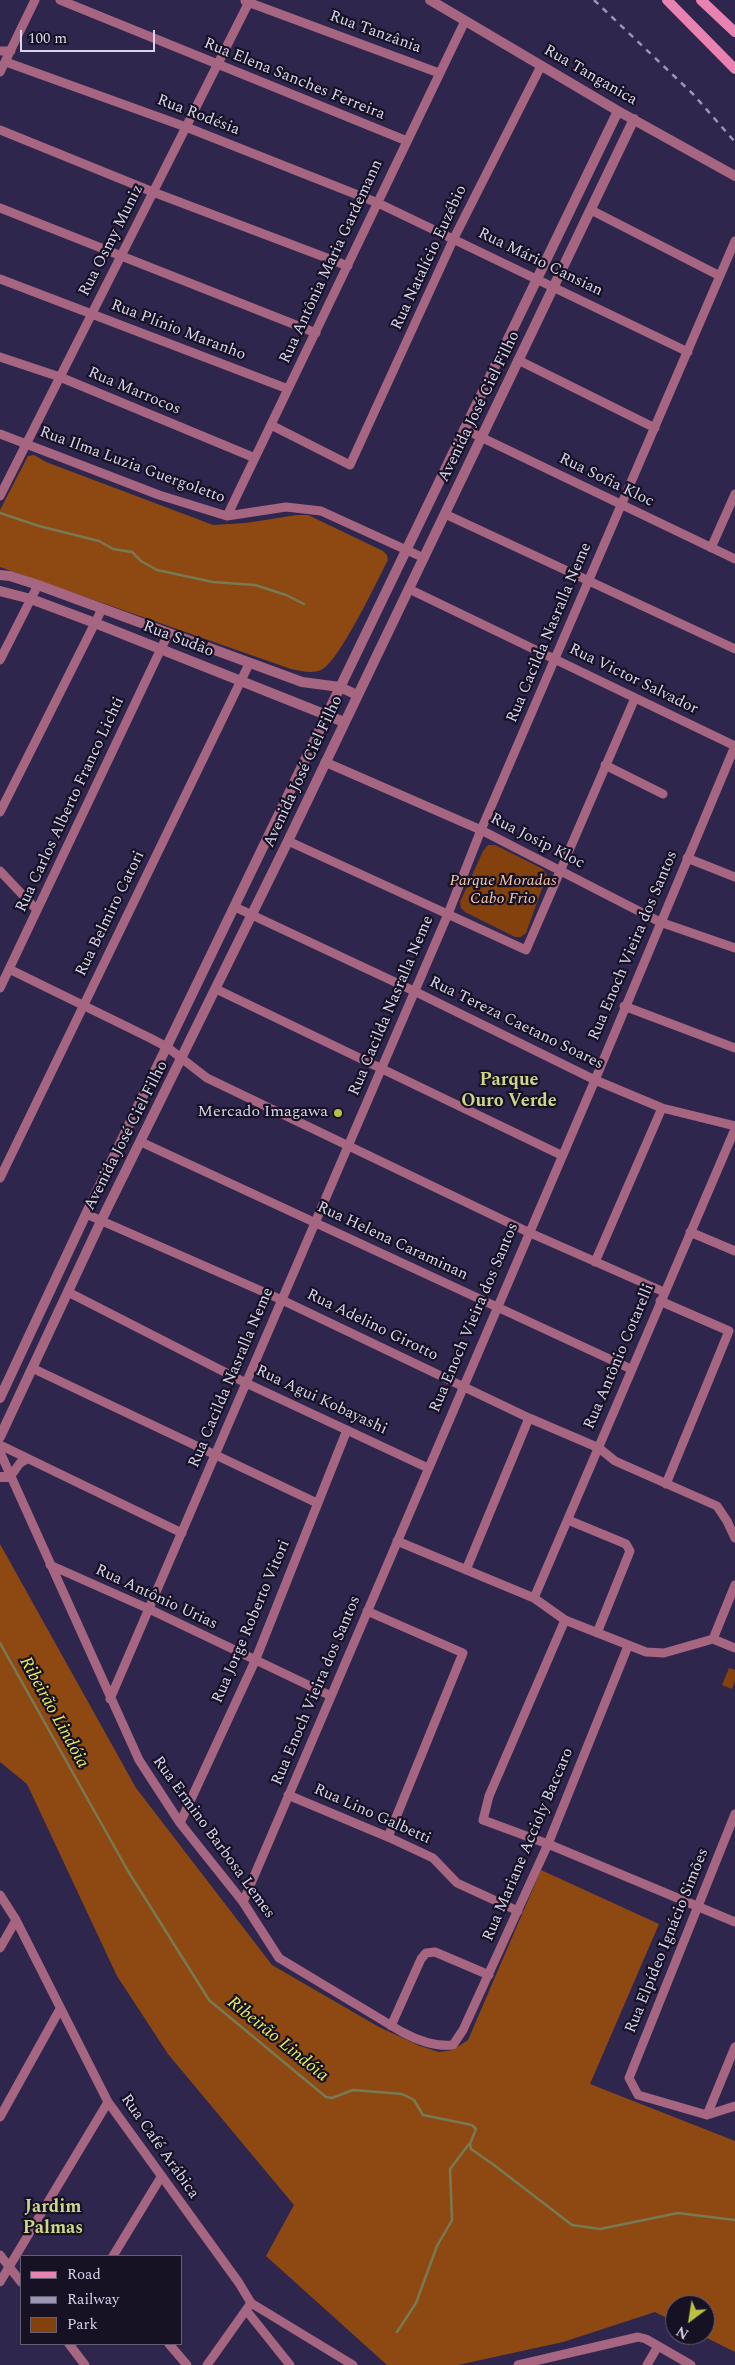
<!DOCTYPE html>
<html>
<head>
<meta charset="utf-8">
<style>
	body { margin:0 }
	#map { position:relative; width:735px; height:2365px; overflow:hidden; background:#2f264d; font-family:Spectral,serif }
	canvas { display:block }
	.legend { position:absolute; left:20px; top:2255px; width:162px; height:90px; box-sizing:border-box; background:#161224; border:1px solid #636074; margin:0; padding:6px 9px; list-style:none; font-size:15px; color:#d7d4ed }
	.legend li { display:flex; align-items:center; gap:10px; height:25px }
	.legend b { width:25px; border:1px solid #636074 }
	.north { position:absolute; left:665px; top:2295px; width:50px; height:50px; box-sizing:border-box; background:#161224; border:1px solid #636074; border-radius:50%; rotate:211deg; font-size:14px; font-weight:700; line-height:20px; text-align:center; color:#d7d4ed }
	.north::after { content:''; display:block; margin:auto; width:18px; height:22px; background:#b9c046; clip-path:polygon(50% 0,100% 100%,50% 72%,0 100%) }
	.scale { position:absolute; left:20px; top:30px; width:135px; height:22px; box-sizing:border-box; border:2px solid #d7d4ed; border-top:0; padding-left:6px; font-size:15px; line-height:18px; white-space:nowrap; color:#d7d4ed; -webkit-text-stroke:4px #161224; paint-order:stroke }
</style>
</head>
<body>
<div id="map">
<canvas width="735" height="2365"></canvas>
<ul class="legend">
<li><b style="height:6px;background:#e982b1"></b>Road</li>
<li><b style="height:6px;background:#9b96b4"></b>Railway</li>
<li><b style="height:14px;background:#82410d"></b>Park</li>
</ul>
<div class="north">N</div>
<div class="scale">100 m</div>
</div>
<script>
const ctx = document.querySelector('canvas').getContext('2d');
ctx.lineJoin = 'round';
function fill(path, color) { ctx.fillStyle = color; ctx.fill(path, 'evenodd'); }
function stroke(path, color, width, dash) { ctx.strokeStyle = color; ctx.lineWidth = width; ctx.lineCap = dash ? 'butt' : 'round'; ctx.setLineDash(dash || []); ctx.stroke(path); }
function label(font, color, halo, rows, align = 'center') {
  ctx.font = font + ' Spectral,serif'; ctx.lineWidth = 4.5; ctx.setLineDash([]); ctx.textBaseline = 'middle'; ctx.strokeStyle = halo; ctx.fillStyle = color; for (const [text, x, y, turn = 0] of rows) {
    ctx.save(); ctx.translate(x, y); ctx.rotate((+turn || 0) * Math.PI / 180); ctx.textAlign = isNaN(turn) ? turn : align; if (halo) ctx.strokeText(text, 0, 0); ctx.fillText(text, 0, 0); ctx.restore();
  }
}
fill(new Path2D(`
	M 488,845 L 495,845 L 543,869 L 547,875 L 526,933 L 521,937 L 515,937 L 465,912 L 461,908 L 460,902 L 483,851 Z
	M 729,1668 L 735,1670 L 735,1681 L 732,1689 L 722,1685 Z`), '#82410d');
fill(new Path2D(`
	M 34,455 L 46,462 L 213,525 L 246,523 L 297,515 L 308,515 L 383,551 L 387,555 L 388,560 C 377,581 339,662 321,670 C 311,674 302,671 291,669 L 0,567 L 0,510 L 28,456 Z
	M 0,1544 L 136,1788 L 272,1965 L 379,2027 L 420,2046 L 439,2052 L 453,2050 L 468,2040 L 541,1870 L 659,1924 L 590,2084 L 735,2141 L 735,2352 L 701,2335 L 705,2335 L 705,2305 L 675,2305 L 675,2322 L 655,2312 L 563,2342 L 458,2365 L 387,2365 L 266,2256 L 294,2205 L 168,2054 L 117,1976 L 27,1784 L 0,1762 Z`), '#8e4913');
stroke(new Path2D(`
	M 0,513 L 39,526 L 99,541 L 113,549 L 132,552 L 141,561 L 157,570 L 213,582 L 255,585 L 286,595 L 304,604
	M 0,1643 L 128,1871 L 209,2000 L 326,2097 L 332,2098 L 353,2090 L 402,2094 L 414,2100 L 423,2115 L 472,2125 L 476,2129 L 470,2144 L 471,2149 L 494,2165 L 572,2225 L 600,2229 L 678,2213 L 735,2220
	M 397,2332 L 416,2303 L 437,2246 L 452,2220 L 450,2169 L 469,2144`), '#787a54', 2.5);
stroke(new Path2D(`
	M 60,0 L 407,141
	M 245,1 L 439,73
	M 0,51 L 11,51
	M 6,62 L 186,127 L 378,203 L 688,352
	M 0,72 L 35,0
	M 0,130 L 153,192 L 348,266
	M 0,208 L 316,333
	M 591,210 L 720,276
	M 0,279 L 288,389
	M 0,357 L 60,377 L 255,458
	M 518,360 L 655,428
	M 271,425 L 350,465 L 454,238 L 541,66
	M 464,429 L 735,559
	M 0,434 L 159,495 L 227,516 L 286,507 L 321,511 L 424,558
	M 0,496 L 250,0
	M 445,514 L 735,649
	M 227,516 L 465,21
	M 711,548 L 735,494
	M 409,589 L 735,746
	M 0,660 L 38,585
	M 325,762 L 481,830 L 660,922 L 735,948
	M 605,765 L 663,794
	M 0,812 L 102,609
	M 288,841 L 526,950 L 635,698
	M 687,858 L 735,877
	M 0,871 L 37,910
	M 235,907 L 414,991 L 595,1080 L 662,1108 L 735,1126
	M 9,969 L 150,1038 L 167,1047 L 207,1078 L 528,1232 L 664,1292
	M 0,988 L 168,634
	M 216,989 L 561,1155
	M 624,1006 L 735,1048
	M 141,1142 L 631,1369
	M 0,1178 L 249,664
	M 86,1214 L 282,1300 L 529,1418 L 599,1448 L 615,1461 L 717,1506 L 727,1521 L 735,1538
	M 690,1232 L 735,1251
	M 595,1262 L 662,1108
	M 68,1292 L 246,1383 L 428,1468
	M 660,1301 L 729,1331 L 666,1484
	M 32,1368 L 317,1503
	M 0,1445 L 182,1533
	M 0,1452 L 139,1760 L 180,1823 L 243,1902 L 279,1958 L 402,2032 C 417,2040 435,2047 453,2045 L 463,2030 L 548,1844 L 628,1646
	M 10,1477 L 20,1463 L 27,1459
	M 568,1520 L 626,1544 L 630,1551 L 597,1633
	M 397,1541 L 534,1598 L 565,1620 L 646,1652 L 664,1653 L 713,1639 L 735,1648
	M 50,1565 L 149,1609 L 331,1696
	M 466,1570 L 529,1418
	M 534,1598 L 735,1129
	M 367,1611 L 463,1653 L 388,1837
	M 565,1620 L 489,1796 L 483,1820 L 548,1844 L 735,1922
	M 713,1639 L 735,1585
	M 110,1699 L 448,914 L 481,830 L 735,241
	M 288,1795 L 388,1837 L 433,1858 L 457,1883 L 518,1911
	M 735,1814 L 629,2078 L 638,2095 L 707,2115 L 735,2106
	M 180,1823 L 255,1661 L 347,1430
	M 0,1895 L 16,1920 L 108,2102 L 239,2283 L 251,2303 L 353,2365
	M 243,1902 L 595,1080 L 735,746
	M 0,1948 L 16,1920
	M 391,2026 L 421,1959 L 426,1953 L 435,1952 L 489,1975
	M 707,2115 L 735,2047
	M 0,2117 L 60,2009
	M 0,2255 L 21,2282
	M 113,2256 L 161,2177
	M 0,2282 L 108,2102
	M 246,2310 L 290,2365
	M 69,2344 L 85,2365
	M 169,2344 L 187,2365
	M 207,2365 L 251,2303
	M 518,2365 L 638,2337 L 646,2339 L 691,2365
	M 647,2365 L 658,2346`), '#a66581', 9);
stroke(new Path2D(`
	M 430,0 L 618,111 L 735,176
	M 0,575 L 10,576 L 38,585 L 302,682 L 340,687 L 357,695
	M 0,591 L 31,599 L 95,623 L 344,722
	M 0,1398 L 86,1214 L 618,111
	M 0,1437 L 101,1221 L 288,841 L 634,119
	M 0,1477 L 10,1477`), '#a66581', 10);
stroke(new Path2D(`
	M 667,0 L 735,69
	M 701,0 L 735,32`), '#e982b1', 10);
stroke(new Path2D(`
	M 594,0 L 693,94 L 735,142`), '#9b96b4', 2.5, [6, 6]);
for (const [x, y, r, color] of [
	[338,1113,5,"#b9c046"]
]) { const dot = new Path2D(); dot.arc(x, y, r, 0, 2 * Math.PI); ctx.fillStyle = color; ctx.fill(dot); stroke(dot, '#161224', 2); }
label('16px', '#d7d4ed', '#161224', [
	["Rua Tanzânia",375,33,20],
	["Rua Tanganica",590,76,30],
	["Rua Elena Sanches Ferreira",294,80,22],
	["Rua Rodésia",198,116,21],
	["Rua Osmy Muniz",112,241,-63],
	["Rua Natalício Euzébio",430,258,-65],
	["Rua Antônia Maria Gardemann",332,262,-65],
	["Rua Mário Cansian",540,263,26],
	["Rua Plínio Maranho",178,331,21],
	["Rua Marrocos",134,392,23],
	["Avenida José Ciel Filho",480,407,-64],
	["Rua Ilma Luzia Guergoletto",132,466,20],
	["Rua Sofia Kloc",606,481,26],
	["Rua Cacilda Nasralla Neme",550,633,-67],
	["Rua Sudão",178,640,21],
	["Rua Victor Salvador",633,680,26],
	["Avenida José Ciel Filho",304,772,-65],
	["Rua Carlos Alberto Franco Lichti",71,805,-65],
	["Rua Josip Kloc",537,842,27],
	["Rua Belmiro Catori",111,914,-64],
	["Rua Enoch Vieira dos Santos",634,946,-67],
	["Rua Cacilda Nasralla Neme",392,1006,-67],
	["Rua Tereza Caetano Soares",516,1024,26],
	["Avenida José Ciel Filho",127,1136,-63],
	["Rua Helena Caraminan",392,1242,25],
	["Rua Enoch Vieira dos Santos",475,1318,-67],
	["Rua Adelino Girotto",372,1326,26],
	["Rua Antônio Cotarelli",620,1357,-67],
	["Rua Cacilda Nasralla Neme",232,1378,-67],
	["Rua Agui Kobayashi",321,1401,25],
	["Rua Antônio Urias",156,1598,25],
	["Rua Jorge Roberto Vitori",252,1622,-67],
	["Rua Enoch Vieira dos Santos",317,1691,-67],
	["Rua Lino Galbetti",372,1815,24],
	["Rua Ermino Barbosa Lemes",213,1838,54],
	["Rua Mariane Accioly Baccaro",529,1845,-67],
	["Rua Elpídeo Ignácio Simões",668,1941,-68],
	["Rua Café Arábica",159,2147,55]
]);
label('italic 16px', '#f6c6a8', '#161224', [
	["Parque Moradas",503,882],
	["Cabo Frio",503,900]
]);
label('16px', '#d7d4ed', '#161224', [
	["Mercado Imagawa",328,1113]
], 'right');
label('bold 18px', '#cfd588', '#161224', [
	["Parque",509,1081],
	["Ouro Verde",509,1102],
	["Jardim",53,2208],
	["Palmas",53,2229]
]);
label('italic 18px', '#e5ee55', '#161224', [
	["Ribeirão Lindóia",53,1713,61],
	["Ribeirão Lindóia",277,2040,39]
]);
</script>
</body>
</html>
